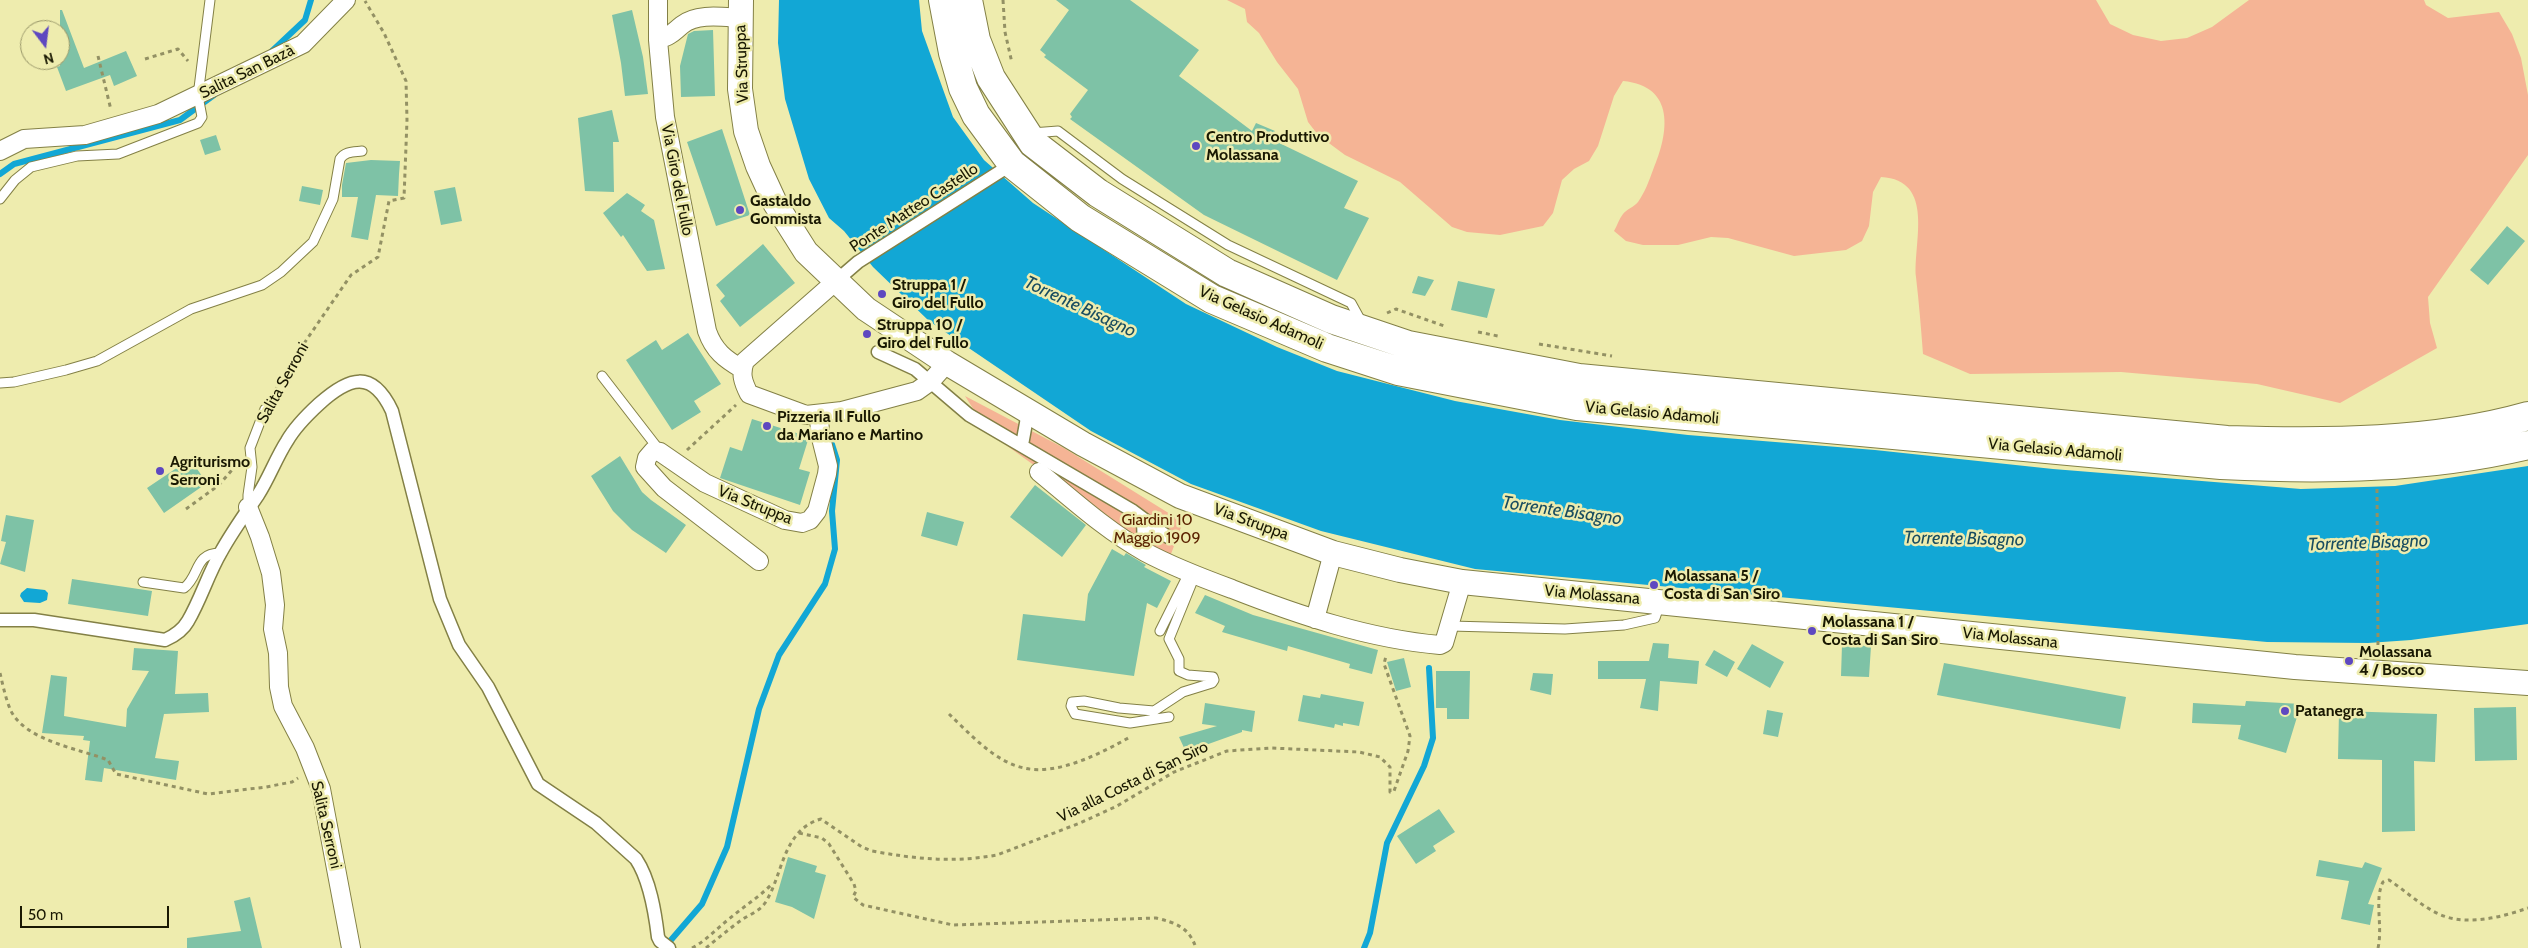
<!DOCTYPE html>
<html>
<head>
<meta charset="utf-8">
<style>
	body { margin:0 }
	#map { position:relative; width:2528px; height:948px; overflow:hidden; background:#eeecae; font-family:Cabin,sans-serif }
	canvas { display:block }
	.north { position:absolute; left:20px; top:20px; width:50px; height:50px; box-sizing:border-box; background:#eeecae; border:1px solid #999769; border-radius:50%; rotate:165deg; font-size:14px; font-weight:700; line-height:20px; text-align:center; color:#191802 }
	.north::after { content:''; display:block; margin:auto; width:18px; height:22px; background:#5e48c0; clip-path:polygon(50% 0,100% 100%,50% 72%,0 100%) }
	.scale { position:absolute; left:20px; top:906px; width:149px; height:22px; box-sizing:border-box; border:2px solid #191802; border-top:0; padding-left:6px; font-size:15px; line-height:18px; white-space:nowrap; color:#191802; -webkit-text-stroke:4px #eeecae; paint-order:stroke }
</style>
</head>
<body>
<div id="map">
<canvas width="2528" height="948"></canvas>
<div class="north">N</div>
<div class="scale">50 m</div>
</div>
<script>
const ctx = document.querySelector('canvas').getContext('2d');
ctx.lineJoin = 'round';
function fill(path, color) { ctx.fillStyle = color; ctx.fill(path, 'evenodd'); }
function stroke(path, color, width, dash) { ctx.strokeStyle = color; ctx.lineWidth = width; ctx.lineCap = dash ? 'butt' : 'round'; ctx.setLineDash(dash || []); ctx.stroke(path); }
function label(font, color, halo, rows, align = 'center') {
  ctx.font = font + ' Cabin,sans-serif'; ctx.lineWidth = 5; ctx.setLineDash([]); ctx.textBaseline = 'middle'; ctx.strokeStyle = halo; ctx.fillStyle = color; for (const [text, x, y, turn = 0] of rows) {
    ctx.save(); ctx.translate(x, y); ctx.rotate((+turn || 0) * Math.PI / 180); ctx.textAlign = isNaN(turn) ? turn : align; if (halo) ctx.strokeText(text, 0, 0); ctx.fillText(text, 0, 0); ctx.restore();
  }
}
fill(new Path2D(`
	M 1227,0 L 2096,0 L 2110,24 L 2133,35 L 2161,41 L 2187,38 L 2212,27 L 2249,0 L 2424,0 L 2426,5 L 2448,18 L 2499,12 L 2512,34 L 2521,58 L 2528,95 L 2528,155 L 2428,297 L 2430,323 L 2437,348 L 2340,403 L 2257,384 L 2121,372 L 1970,374 L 1923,354 C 1921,328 1919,303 1916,277 C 1913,243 1936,180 1881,177 L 1873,192 L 1869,226 L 1862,241 L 1846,250 L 1794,256 L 1728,238 L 1711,237 L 1678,245 L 1643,245 L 1626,241 L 1614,231 C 1617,226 1619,219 1623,214 C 1627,209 1634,207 1638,202 C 1645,192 1649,181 1653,170 C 1669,133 1676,86 1623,81 L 1614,96 L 1598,146 L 1589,161 L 1574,169 L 1562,180 L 1553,213 L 1543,226 L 1500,235 L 1467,232 L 1452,227 L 1400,182 L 1345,155 L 1318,135 L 1308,122 L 1298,89 L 1277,62 L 1259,33 L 1247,22 L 1245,9 Z
	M 965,396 L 1064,448 L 1183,522 L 1168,562 L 988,432 Z`), '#f5b495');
fill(new Path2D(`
	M 779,0 L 919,0 L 922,31 L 953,117 L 984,160 L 1033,203 L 1186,304 L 1277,347 L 1337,371 L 1455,401 L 1560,420 L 1688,435 L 1875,450 L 2053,469 L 2301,489 L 2395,486 L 2528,466 L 2528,624 L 2411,640 L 2368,643 L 2267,642 L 1475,569 L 1321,531 L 1191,484 L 1091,431 L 929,321 L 873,267 L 844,231 L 829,218 L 809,179 L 785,99 L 778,43 Z
	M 27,588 L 45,590 L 48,593 L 47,600 L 40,603 L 24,602 L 20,596 L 21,593 Z`), '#12a7d5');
stroke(new Path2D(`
	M 272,51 L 305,20 L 311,0
	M 0,174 L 14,164 L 180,120 L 214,95
	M 665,947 L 702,904 L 727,847 L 759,709 L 779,655 L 825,584 L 835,549 L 832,511 L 837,460 L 828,432
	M 1364,948 L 1370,933 L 1387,843 L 1424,766 L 1433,738 L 1429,668`), '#12a7d5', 6);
fill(new Path2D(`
	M 1056,0 L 1130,0 L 1199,50 L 1179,76 L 1252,131 L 1256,123 L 1275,131 L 1271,139 L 1358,181 L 1344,208 L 1369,218 L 1337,280 L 1204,215 L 1070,119 L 1072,117 L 1070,114 L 1088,90 L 1044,57 L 1046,55 L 1040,50 L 1069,10 Z
	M 60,10 L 62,10 L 84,68 L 126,51 L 137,76 L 114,86 L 110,75 L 66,91 L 57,67 L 60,66 Z
	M 632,10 L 643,57 L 648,94 L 625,96 L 621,63 L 612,15 Z
	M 713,30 L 715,96 L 681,97 L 680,66 L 688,34 L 694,31 Z
	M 612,110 L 619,142 L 613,142 L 614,192 L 585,191 L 578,118 Z
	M 722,129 L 750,215 L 716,226 L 687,142 Z
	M 216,135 L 221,150 L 205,155 L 200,140 Z
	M 371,160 L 400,161 L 399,174 L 398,196 L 376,195 L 368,240 L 351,237 L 358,197 L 342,197 L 342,185 L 346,163 Z
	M 302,186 L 323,190 L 320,205 L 299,201 Z
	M 455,187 L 462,221 L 441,225 L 434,191 Z
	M 627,193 L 645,205 L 641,211 L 654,220 L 665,269 L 647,271 L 623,235 L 621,237 L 603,213 Z
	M 2507,226 L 2525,241 L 2488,285 L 2470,270 Z
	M 763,244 L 795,283 L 740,327 L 720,301 L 725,296 L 716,285 Z
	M 1418,276 L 1434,280 L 1425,296 L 1412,293 Z
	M 1458,281 L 1495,289 L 1487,318 L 1451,310 Z
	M 688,333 L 721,384 L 694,401 L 701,412 L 672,430 L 626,360 L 656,340 L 662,350 Z
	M 752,419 L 809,437 L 799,469 L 810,472 L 800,505 L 720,478 L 730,447 L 742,451 Z
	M 620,456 L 642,492 L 651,500 L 686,525 L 666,553 L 632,530 L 613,511 L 591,476 Z
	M 190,459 L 207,483 L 164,513 L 147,488 Z
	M 1035,485 L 1086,525 L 1062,557 L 1010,517 Z
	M 927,512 L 964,522 L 957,546 L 921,536 Z
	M 6,515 L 34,520 L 25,572 L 0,564 L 6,542 L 1,541 Z
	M 1112,549 L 1124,556 L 1126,553 L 1146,565 L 1144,567 L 1171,581 L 1157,608 L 1147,603 L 1134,676 L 1017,660 L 1023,614 L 1085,621 L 1088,594 Z
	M 72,579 L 152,591 L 148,616 L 68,604 Z
	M 1205,595 L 1253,615 L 1378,650 L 1372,674 L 1349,668 L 1350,664 L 1288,646 L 1287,651 L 1222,632 L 1225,626 L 1195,613 Z
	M 1653,643 L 1669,644 L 1668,658 L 1699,661 L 1697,684 L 1660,681 L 1658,711 L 1640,708 L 1646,679 L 1598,679 L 1598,661 L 1649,661 Z
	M 1752,644 L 1784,662 L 1770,688 L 1737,669 Z
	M 1842,645 L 1871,646 L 1869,677 L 1841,676 Z
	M 134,648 L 178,651 L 175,694 L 208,693 L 209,712 L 164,714 L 155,758 L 179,761 L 176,780 L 104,768 L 102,782 L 85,780 L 90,741 L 83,740 L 84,736 L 42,733 L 51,675 L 67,677 L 64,716 L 126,727 L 127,709 L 149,671 L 132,670 Z
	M 1714,650 L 1735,662 L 1727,677 L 1705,665 Z
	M 1404,658 L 1411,687 L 1396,691 L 1387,662 Z
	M 1944,663 L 2126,697 L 2120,729 L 1937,695 Z
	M 1436,671 L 1470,671 L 1469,719 L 1447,719 L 1447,708 L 1436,708 Z
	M 1533,673 L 1553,674 L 1551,695 L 1530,690 Z
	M 1321,694 L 1364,702 L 1359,726 L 1343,723 L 1343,726 L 1335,724 L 1334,728 L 1298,721 L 1303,695 L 1320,698 Z
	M 2246,701 L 2301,704 L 2286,753 L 2238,739 L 2241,725 L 2192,723 L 2193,703 L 2245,706 Z
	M 1205,703 L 1255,711 L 1252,732 L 1242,730 L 1242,732 L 1186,752 L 1179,737 L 1217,726 L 1202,724 Z
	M 2516,707 L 2517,760 L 2475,761 L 2474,708 Z
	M 1767,710 L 1783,713 L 1778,737 L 1763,734 Z
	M 2339,711 L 2437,714 L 2435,762 L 2414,761 L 2415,831 L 2382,832 L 2382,760 L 2338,759 Z
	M 1439,809 L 1455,832 L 1433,846 L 1436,851 L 1416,864 L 1397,836 Z
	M 788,857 L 817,866 L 815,872 L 826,875 L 814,919 L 792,907 L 775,902 Z
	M 2319,860 L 2362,868 L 2365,862 L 2382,868 L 2368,904 L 2374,905 L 2370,925 L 2341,919 L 2349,881 L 2316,876 Z
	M 250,897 L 262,948 L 187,948 L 187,938 L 241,931 L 234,901 Z`), '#7ec2a6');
const service = new Path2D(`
	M 1032,133 L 1058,131 L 1122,179 L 1228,245 L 1351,303 L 1362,323
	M 0,199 L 15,180 L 31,167 L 77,156 L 118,154 L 198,123 L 202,117 L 198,96 L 210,0
	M 602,376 L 660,451
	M 0,383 L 14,382 L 66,370 L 97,361 L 191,309 L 262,285 L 281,272 L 313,242 L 333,199 L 340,159 C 345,151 354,152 362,151
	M 248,507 L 248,495 L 252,467 L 250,448 L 265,409
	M 143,582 L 184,588 C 200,576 194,553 220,553
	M 1450,626 L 1565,629 L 1624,625 L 1655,618 L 1660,603
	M 1160,631 L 1189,573
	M 1169,717 L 1130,723 L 1075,714 L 1071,706 L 1072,702 L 1084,701 L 1119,708 L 1154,711 L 1183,692 L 1212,683 L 1214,680 L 1213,677 L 1188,675 L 1179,671 L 1179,659 L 1169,639 L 1195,575`);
const pedestrian = new Path2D(`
	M 836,281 L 858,262 L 1012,164
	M 878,352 L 915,369 L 969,415 L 1133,511 L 1168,537
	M 1022,445 L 1028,412
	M 1143,519 L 1144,551
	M 0,620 L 34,620 L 165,640 C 174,636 183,630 188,621 C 201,599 208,574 221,552 C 232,532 245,514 258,495 C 269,478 276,458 287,441 C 295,427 307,415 319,404 C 349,377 372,369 392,411 L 440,599 L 459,645 L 488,687 L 538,784 L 596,823 L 636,859 C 650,880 655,912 658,937 L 660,941 L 669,948`);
const minor = new Path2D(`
	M 658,0 L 658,40
	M 741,18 C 722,17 697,13 682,25 C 672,33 672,35 658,40 L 665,117 L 707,331 C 714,351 725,359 742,369
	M 0,151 L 24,139 L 85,135 L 158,114 L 303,44 L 346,0
	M 836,281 L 745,361 C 740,374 743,382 749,394 L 806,415 L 842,411 L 917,391 L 931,381 L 947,363
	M 1039,472 C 1073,500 1107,531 1145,552 C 1173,567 1202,578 1232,589 C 1298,615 1369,639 1440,645 L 1444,643 L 1462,582
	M 248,507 L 260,537 L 271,573 L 275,605 L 273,629 L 278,653 L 279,687 L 283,706 L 305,748 L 321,789 L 351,948
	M 759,561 L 664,488 L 645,467 L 647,458 L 653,451 L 660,452 L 705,483 L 785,520 L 802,523 L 810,520 L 817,511 L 827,474 L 828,466 L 820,434 L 819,414
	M 1315,619 L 1333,553`);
const secondary = new Path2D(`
	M 741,0 L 740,89 L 746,131 L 758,166 L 775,203 L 806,252 L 866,309 L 947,363 L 1083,444 L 1180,496 L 1333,553 L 1400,570 L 1462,582 L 2295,667 L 2528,683`);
const primary = new Path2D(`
	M 943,0 L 953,53 L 963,88 L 976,115 L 1012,164 L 1080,218 L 1212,299 L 1327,348 L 1398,371 L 1577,406 L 2221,465 C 2324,470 2427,469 2528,445
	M 968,0 L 976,40 L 991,78 L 1033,143 L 1098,193 L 1227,273 L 1331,319 L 1408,345 L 1579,378 L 2227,440 C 2325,443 2433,443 2528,416`);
stroke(service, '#838046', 11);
stroke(pedestrian, '#838046', 15);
stroke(minor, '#838046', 20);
stroke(secondary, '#838046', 26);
stroke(primary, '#838046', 30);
stroke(new Path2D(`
	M 1003,0 L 1005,32 L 1012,63
	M 98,56 L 111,110
	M 145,59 L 178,49 L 188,61
	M 1387,313 L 1396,309 L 1447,327
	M 1478,332 L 1498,336
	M 1539,344 L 1612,356
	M 271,398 L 294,358 L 351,275 L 378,257 L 389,201 L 404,198 L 407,120 L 406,81 L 384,33 L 365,1
	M 687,450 L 736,405
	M 2377,489 L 2378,647 L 2380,652
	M 186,509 L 219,485 L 238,463
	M 0,673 C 3,686 6,700 11,711 C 26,741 80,749 108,760 L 116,774 L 208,794 L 266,787 L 292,782 L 298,778
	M 949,714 C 970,734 995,762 1024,768 C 1057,776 1102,753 1130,737
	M 799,833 L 822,838 L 829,844 L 854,884 L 856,891 L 853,897 L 863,905 L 953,925 L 1156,918 C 1176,923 1189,927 1196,948
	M 692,948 C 707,940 716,929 729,919 C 743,907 758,898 772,884
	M 706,948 C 717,939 728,930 740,921 C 748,915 759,912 765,903 C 783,876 782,830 821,819 L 862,847 L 872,851 C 916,859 953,863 997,855 L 1080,823 L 1117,806 L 1174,772 L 1227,751 L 1271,748 L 1359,752 L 1380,757 L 1390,767 L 1390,792 L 1394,791 L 1408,751 L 1410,736 L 1384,664 L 1386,656
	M 2378,948 C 2383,927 2374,899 2383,882 L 2389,880 C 2406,891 2422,907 2441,915 C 2468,926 2502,917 2528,908`), '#939164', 3, [4, 4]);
stroke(service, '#fff', 9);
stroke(pedestrian, '#fff', 12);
stroke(minor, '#fff', 18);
stroke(secondary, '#fff', 24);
stroke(primary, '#fff', 28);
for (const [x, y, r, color] of [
	[1196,146,5,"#5e48c0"],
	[740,210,5,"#5e48c0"],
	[882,294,5,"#5e48c0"],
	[867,334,5,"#5e48c0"],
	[767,426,5,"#5e48c0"],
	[160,471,5,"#5e48c0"],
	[1654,585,5,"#5e48c0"],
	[1812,631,5,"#5e48c0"],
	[2349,661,5,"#5e48c0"],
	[2285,711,5,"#5e48c0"]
]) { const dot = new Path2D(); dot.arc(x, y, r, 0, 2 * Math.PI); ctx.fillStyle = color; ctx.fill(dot); stroke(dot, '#eeecae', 2); }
label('16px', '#191802', '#eeecae', [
	["Via Struppa",742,64,-92],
	["Salita San Bazà",247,72,-26],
	["Via Giro del Fullo",677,180,79],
	["Ponte Matteo Castello",914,208,-33],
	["Via Gelasio Adamoli",1261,318,24],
	["Salita Serroni",283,383,-61],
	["Via Gelasio Adamoli",1652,413,5],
	["Via Gelasio Adamoli",2055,450,5],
	["Via Struppa",755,505,22],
	["Via Struppa",1251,522,20],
	["Via Molassana",1592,595,5],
	["Via Molassana",2010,638,6],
	["Via alla Costa di San Siro",1133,782,-26],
	["Salita Serroni",326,825,77]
]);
label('bold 16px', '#191802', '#eeecae', [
	["Centro Produttivo",1206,137],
	["Molassana",1206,155],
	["Gastaldo",750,201],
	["Gommista",750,219],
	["Struppa 1 /",892,285],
	["Giro del Fullo",892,303],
	["Struppa 10 /",877,325],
	["Giro del Fullo",877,343],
	["Pizzeria Il Fullo",777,417],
	["da Mariano e Martino",777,435],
	["Agriturismo",170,462],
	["Serroni",170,480],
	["Molassana 5 /",1664,576],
	["Costa di San Siro",1664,594],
	["Molassana 1 /",1822,622],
	["Costa di San Siro",1822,640],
	["Molassana",2359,652],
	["4 / Bosco",2359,670],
	["Patanegra",2295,711]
], 'left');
label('16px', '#5b2200', '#eeecae', [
	["Giardini 10",1157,520],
	["Maggio 1909",1157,538]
]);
label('italic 18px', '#194d60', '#eeecae', [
	["Torrente Bisagno",1080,307,25],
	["Torrente Bisagno",1562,511,8],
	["Torrente Bisagno",1964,539,1],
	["Torrente Bisagno",2368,543,-2]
]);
</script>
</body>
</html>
